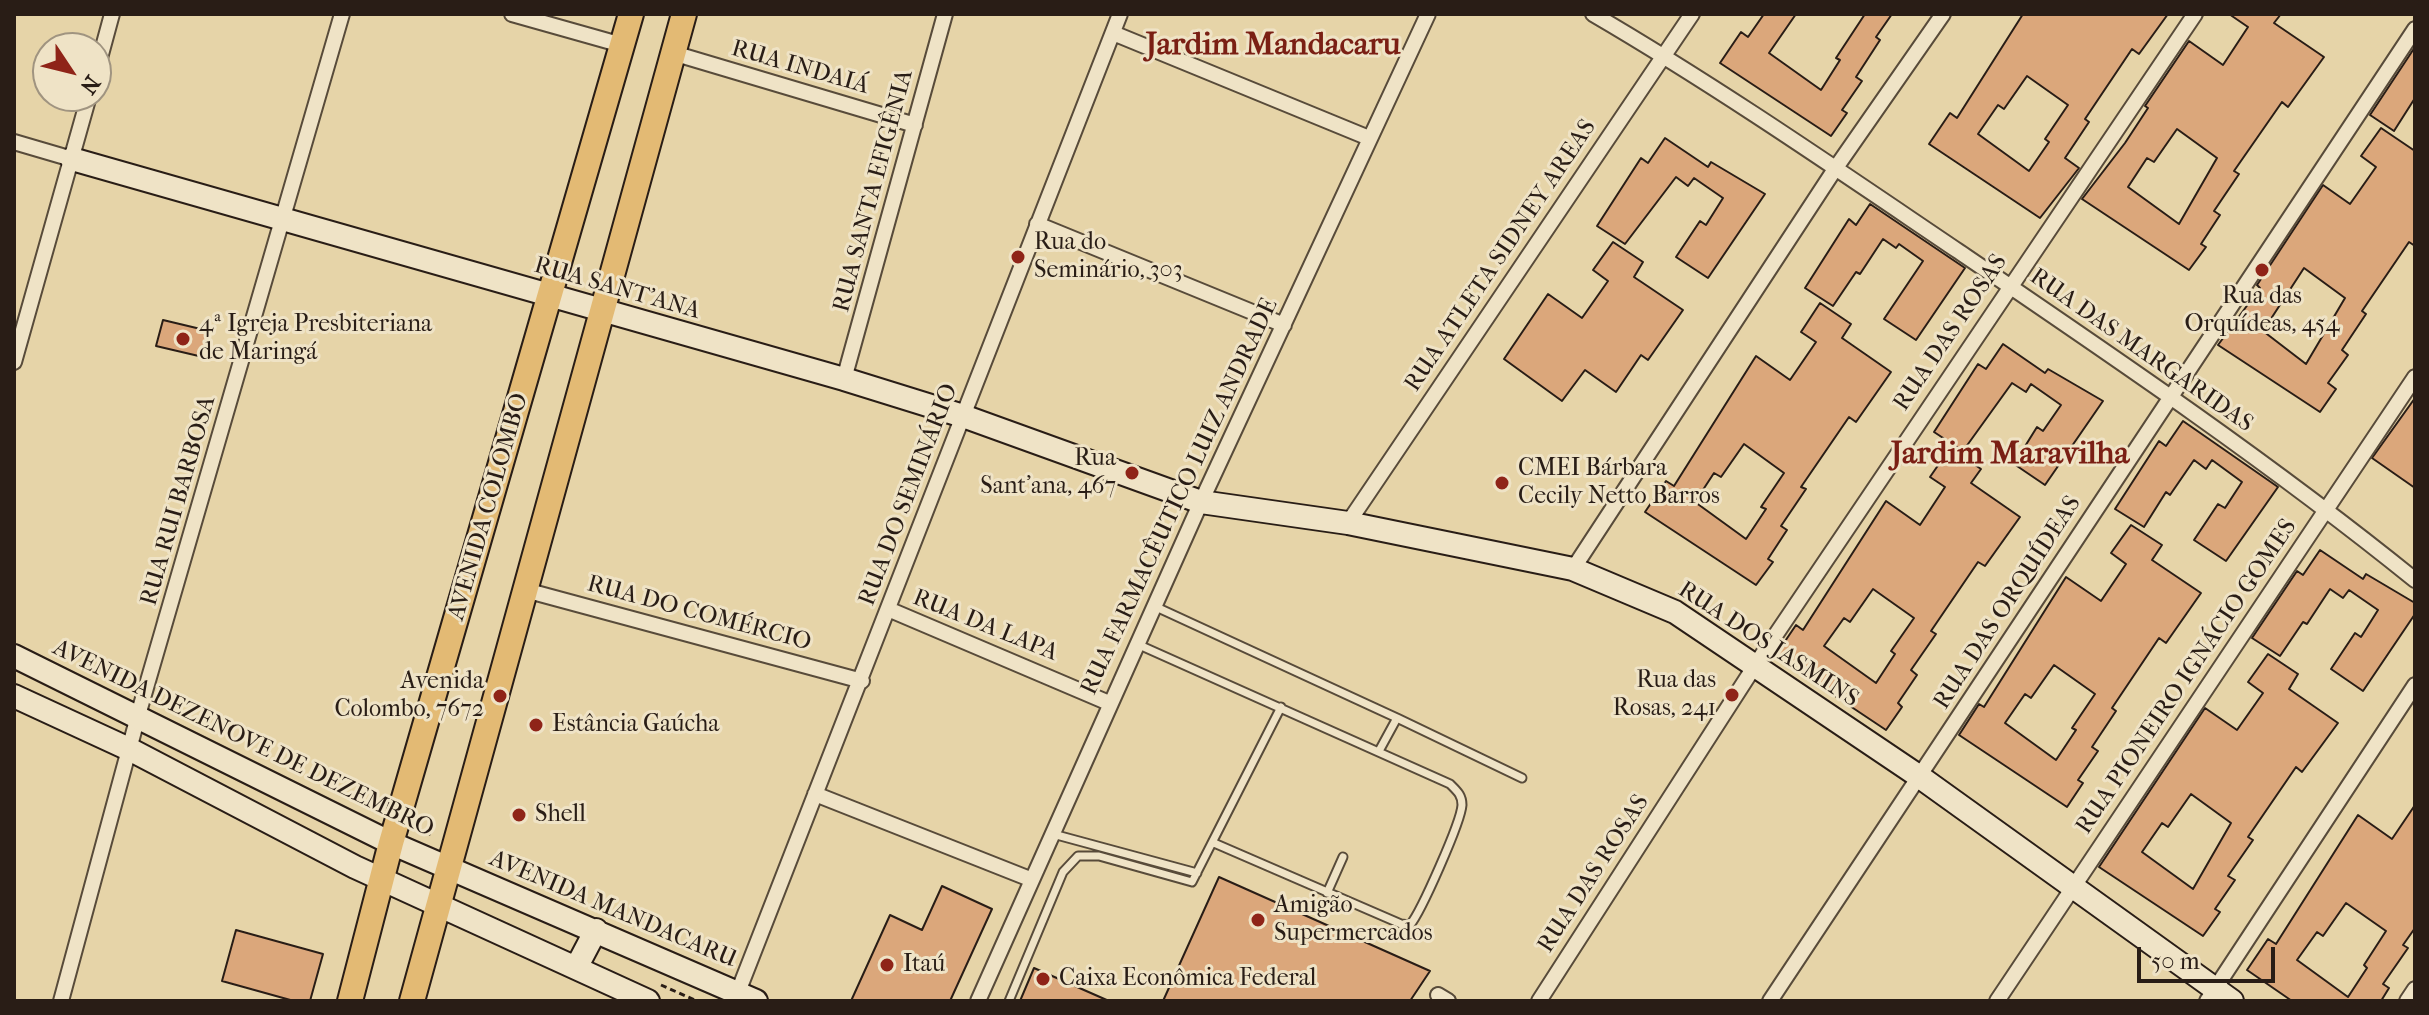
<!DOCTYPE html>
<html>
<head>
<meta charset="utf-8">
<style>
	body { margin:0 }
	#map { position:relative; width:2429px; height:1015px; overflow:hidden; background:#e6d4a8; font-family:"IM FELL French Canon",serif }
	canvas { display:block }
	.frame { position:absolute; inset:0; border:16px solid #291d16; pointer-events:none }
	.north { position:absolute; left:32px; top:32px; width:80px; height:80px; box-sizing:border-box; background:#efe3c6; border:2px solid #a09480; border-radius:50%; rotate:125deg; font-size:22px; font-weight:700; line-height:32px; text-align:center; color:#291d16 }
	.north::after { content:''; display:block; margin:auto; width:28px; height:36px; background:#8f2418; clip-path:polygon(50% 0,100% 100%,50% 72%,0 100%) }
	.scale { position:absolute; left:2137px; top:947px; width:138px; height:36px; box-sizing:border-box; border:4px solid #291d16; border-top:0; padding-left:10px; font-size:24px; line-height:28px; white-space:nowrap; color:#291d16; -webkit-text-stroke:6px #efe3c6; paint-order:stroke }
</style>
</head>
<body>
<div id="map">
<canvas width="2429" height="1015"></canvas>
<div class="frame"></div>
<div class="north">N</div>
<div class="scale">50 m</div>
</div>
<script>
const ctx = document.querySelector('canvas').getContext('2d');
ctx.lineJoin = 'round';
function fill(path, color) { ctx.fillStyle = color; ctx.fill(path, 'evenodd'); }
function stroke(path, color, width, dash) { ctx.strokeStyle = color; ctx.lineWidth = width; ctx.lineCap = dash ? 'butt' : 'round'; ctx.setLineDash(dash || []); ctx.stroke(path); }
function label(font, color, halo, rows, align = 'center') {
  ctx.font = font + ' "IM FELL French Canon",serif'; ctx.lineWidth = 6; ctx.setLineDash([]); ctx.textBaseline = 'middle'; ctx.strokeStyle = halo; ctx.fillStyle = color; for (const [text, x, y, turn = 0] of rows) {
    ctx.save(); ctx.translate(x, y); ctx.rotate((+turn || 0) * Math.PI / 180); ctx.textAlign = isNaN(turn) ? turn : align; if (halo) ctx.strokeText(text, 0, 0); ctx.fillText(text, 0, 0); ctx.restore();
  }
}
const building = new Path2D(`
	M 1764,14 L 1796,14 L 1769,53 L 1821,90 L 1840,60 L 1836,58 L 1865,14 L 1892,14 L 1876,37 L 1880,40 L 1856,77 L 1862,81 L 1842,110 L 1847,113 L 1831,136 L 1720,63 L 1741,32 L 1748,37 Z
	M 2023,14 L 2168,14 L 2139,54 L 2132,49 L 2085,119 L 2089,122 L 2065,158 L 2079,168 L 2040,218 L 1929,144 L 1950,113 L 1957,118 ZM 2027,76 L 2068,105 L 2045,139 L 2049,142 L 2029,171 L 1978,134 L 1998,105 L 2004,109 Z
	M 2229,14 L 2281,14 L 2274,23 L 2324,57 L 2288,107 L 2282,102 L 2234,171 L 2239,174 L 2214,211 L 2220,215 L 2201,244 L 2206,247 L 2189,270 L 2082,199 L 2125,143 L 2148,108 L 2145,106 L 2189,41 L 2223,65 L 2248,27 ZM 2177,129 L 2217,158 L 2179,224 L 2128,187 L 2147,158 L 2154,162 Z
	M 2415,47 L 2415,98 L 2394,131 L 2370,115 Z
	M 2381,128 L 2415,151 L 2415,246 L 2409,242 L 2362,311 L 2366,314 L 2342,350 L 2348,355 L 2328,383 L 2336,389 L 2320,412 L 2218,345 L 2260,288 L 2257,285 L 2323,185 L 2350,204 L 2376,167 L 2361,156 ZM 2304,268 L 2345,298 L 2306,364 L 2263,331 Z
	M 1665,138 L 1708,167 L 1711,162 L 1765,194 L 1708,278 L 1676,257 L 1700,221 L 1706,225 L 1723,198 L 1694,178 L 1688,186 L 1676,177 L 1625,244 L 1597,226 L 1641,158 L 1648,163 Z
	M 1870,204 L 1965,268 L 1916,340 L 1884,319 L 1923,261 L 1899,244 L 1896,248 L 1883,239 L 1860,274 L 1856,272 L 1833,306 L 1805,288 L 1849,219 L 1856,225 Z
	M 1613,242 L 1643,262 L 1634,277 L 1683,310 L 1648,360 L 1641,355 L 1616,392 L 1585,370 L 1562,401 L 1504,359 L 1548,294 L 1582,318 L 1608,281 L 1593,270 Z
	M 1820,303 L 1851,324 L 1842,338 L 1891,372 L 1856,422 L 1849,417 L 1801,487 L 1806,489 L 1781,526 L 1787,530 L 1768,559 L 1773,562 L 1756,585 L 1645,512 L 1666,481 L 1674,486 L 1756,356 L 1790,380 L 1816,342 L 1801,332 ZM 1744,444 L 1784,473 L 1761,507 L 1766,509 L 1746,539 L 1695,502 L 1714,473 L 1721,477 Z
	M 163,320 L 209,331 L 203,357 L 156,346 Z
	M 2003,344 L 2045,373 L 2048,369 L 2103,401 L 2045,485 L 2014,464 L 2037,427 L 2043,431 L 2061,405 L 2031,384 L 2026,392 L 2012,383 L 1963,451 L 1934,432 L 1978,364 L 1986,369 Z
	M 2415,398 L 2415,488 L 2372,458 Z
	M 2183,421 L 2278,487 L 2226,561 L 2194,540 L 2218,504 L 2225,508 L 2242,482 L 2212,460 L 2206,469 L 2194,460 L 2170,495 L 2166,492 L 2144,527 L 2115,509 L 2159,441 L 2166,446 Z
	M 1950,448 L 1981,469 L 1971,483 L 2020,517 L 1985,566 L 1978,562 L 1931,631 L 1936,634 L 1911,670 L 1917,675 L 1898,703 L 1902,707 L 1886,730 L 1775,656 L 1796,625 L 1803,630 L 1886,501 L 1920,525 L 1945,487 L 1930,477 ZM 1873,589 L 1914,618 L 1891,651 L 1895,654 L 1876,683 L 1824,646 L 1844,618 L 1850,622 Z
	M 2131,525 L 2162,545 L 2152,560 L 2201,593 L 2166,643 L 2159,638 L 2112,708 L 2116,711 L 2092,747 L 2098,751 L 2078,780 L 2083,783 L 2067,807 L 1959,735 L 1979,704 L 1984,707 L 2066,577 L 2101,601 L 2126,564 L 2111,553 ZM 2054,665 L 2095,694 L 2072,728 L 2076,730 L 2056,760 L 2005,723 L 2025,694 L 2031,698 Z
	M 2320,550 L 2363,579 L 2366,574 L 2415,603 L 2415,614 L 2363,691 L 2331,669 L 2355,633 L 2361,637 L 2378,610 L 2349,590 L 2343,598 L 2330,589 L 2307,624 L 2303,622 L 2280,656 L 2252,638 L 2297,571 L 2303,575 Z
	M 2268,654 L 2298,674 L 2289,689 L 2338,723 L 2302,772 L 2296,767 L 2248,837 L 2253,840 L 2228,876 L 2235,880 L 2215,909 L 2220,912 L 2203,936 L 2099,867 L 2205,708 L 2237,730 L 2263,693 L 2248,682 ZM 2191,794 L 2231,823 L 2193,889 L 2142,852 L 2162,823 L 2168,827 Z
	M 2415,805 L 2415,928 L 2403,945 L 2408,948 L 2383,984 L 2389,988 L 2381,1001 L 2292,1001 L 2247,970 L 2268,939 L 2276,944 L 2358,815 L 2392,839 ZM 2346,903 L 2386,931 L 2364,965 L 2367,968 L 2348,997 L 2297,960 L 2317,932 L 2323,936 Z
	M 1219,877 L 1430,971 L 1410,1001 L 1163,1001 Z
	M 942,886 L 992,909 L 950,1001 L 851,1001 L 890,915 L 922,930 Z
	M 236,930 L 323,954 L 310,1001 L 294,1001 L 222,981 Z
	M 1034,968 L 1109,1001 L 1020,1001 Z`);
fill(building, '#dba77b');
stroke(building, '#291d16', 2);
const lane = new Path2D(`
	M 1154,606 L 1397,718
	M 1137,644 L 1450,784 C 1457,791 1462,795 1462,805 C 1461,822 1421,912 1410,925 L 1401,924 L 1214,843
	M 1379,751 L 1397,718 L 1522,778
	M 1053,834 L 1197,873
	M 1327,893 L 1343,857
	M 1009,1001 L 1063,872 L 1078,856 L 1099,856 L 1192,882 L 1281,707`);
const street = new Path2D(`
	M 512,14 L 622,45
	M 1593,14 C 1718,87 1838,170 1958,251 C 2114,357 2269,462 2415,580
	M 1113,33 L 1369,138
	M 673,53 L 915,125
	M 96,73 L 112,14
	M 14,142 L 72,159
	M 1037,224 L 1284,325
	M 14,362 L 89,96
	M 844,379 L 945,14
	M 1348,523 L 1692,14
	M 1573,569 L 1835,169 L 1943,14
	M 525,590 L 862,681
	M 888,609 L 1109,703
	M 815,794 L 1030,879
	M 738,992 L 1120,14
	M 1438,995 L 1448,1001
	M 61,1001 L 141,705 L 342,14
	M 978,1001 L 1201,502 L 1428,14
	M 1539,1001 L 1756,664 L 2195,14
	M 1770,1001 L 2415,29
	M 1997,1001 L 2415,377
	M 2207,1001 L 2415,685
	M 2407,1001 L 2415,989`);
const secondary = new Path2D(`
	M 72,159 L 844,379 L 963,416 L 1201,502 L 1348,523 L 1573,569 L 1675,612 L 1920,777 L 2232,1001
	M 14,656 L 391,843 L 756,1001
	M 14,696 L 131,750 L 355,867 L 648,1001
	M 576,968 L 596,930`);
const primary = new Path2D(`
	M 350,1001 L 391,843 L 631,14
	M 412,1001 L 684,14`);
stroke(lane, '#584b3a', 11);
stroke(street, '#584b3a', 18);
stroke(secondary, '#291d16', 26);
stroke(primary, '#291d16', 28);
stroke(new Path2D(`
	M 416,828 L 434,836
	M 661,985 L 697,1001`), '#291d16', 3, [6, 4]);
stroke(lane, '#efe3c6', 7);
stroke(street, '#efe3c6', 14);
stroke(secondary, '#efe3c6', 22);
stroke(primary, '#e3ba74', 24);
for (const [x, y, r, color] of [
	[1018,257,8,"#8f2418"],
	[2262,270,8,"#8f2418"],
	[183,339,8,"#8f2418"],
	[1132,473,8,"#8f2418"],
	[1502,483,8,"#8f2418"],
	[1732,695,8,"#8f2418"],
	[500,696,8,"#8f2418"],
	[536,725,8,"#8f2418"],
	[519,815,8,"#8f2418"],
	[1258,920,8,"#8f2418"],
	[887,965,8,"#8f2418"],
	[1043,979,8,"#8f2418"]
]) { const dot = new Path2D(); dot.arc(x, y, r, 0, 2 * Math.PI); ctx.fillStyle = color; ctx.fill(dot); stroke(dot, '#efe3c6', 3); }
label('24px', '#291d16', '#efe3c6', [
	["RUA INDAIÁ",800,68,16],
	["RUA SANTA EFIGÊNIA",874,191,-75],
	["RUA ATLETA SIDNEY AREAS",1501,256,-56],
	["RUA SANT'ANA",617,289,16],
	["RUA DAS ROSAS",1951,333,-56],
	["RUA DAS MARGARIDAS",2141,351,35],
	["RUA DO SEMINÁRIO",909,495,-69],
	["RUA FARMACÊUTICO LUIZ ANDRADE",1180,497,-65],
	["RUA RUI BARBOSA",179,501,-74],
	["AVENIDA COLOMBO",489,507,-74],
	["RUA DAS ORQUÍDEAS",2008,603,-57],
	["RUA DO COMÉRCIO",699,614,15],
	["RUA DA LAPA",985,626,22],
	["RUA DOS JASMINS",1768,645,33],
	["RUA PIONEIRO IGNÁCIO GOMES",2187,677,-56],
	["AVENIDA DEZENOVE DE DEZEMBRO",243,739,26],
	["RUA DAS ROSAS",1594,874,-57],
	["AVENIDA MANDACARU",613,910,23]
]);
label('24px', '#291d16', '#efe3c6', [
	["Rua do",1034,243],
	["Seminário, 303",1034,271],
	["Rua das",2262,297,"center"],
	["Orquídeas, 454",2262,325,"center"],
	["4ª Igreja Presbiteriana",199,325],
	["de Maringá",199,353],
	["Rua",1116,459,"right"],
	["Sant'ana, 467",1116,487,"right"],
	["CMEI Bárbara",1518,469],
	["Cecily Netto Barros",1518,497],
	["Rua das",1716,681,"right"],
	["Rosas, 241",1716,709,"right"],
	["Avenida",484,682,"right"],
	["Colombo, 7672",484,710,"right"],
	["Estância Gaúcha",552,725],
	["Shell",535,815],
	["Amigão",1274,906],
	["Supermercados",1274,934],
	["Itaú",903,965],
	["Caixa Econômica Federal",1059,979]
], 'left');
label('bold 32px', '#7a1f14', '#efe3c6', [
	["Jardim Mandacaru",1273,46],
	["Jardim Maravilha",2010,455]
]);
</script>
</body>
</html>
